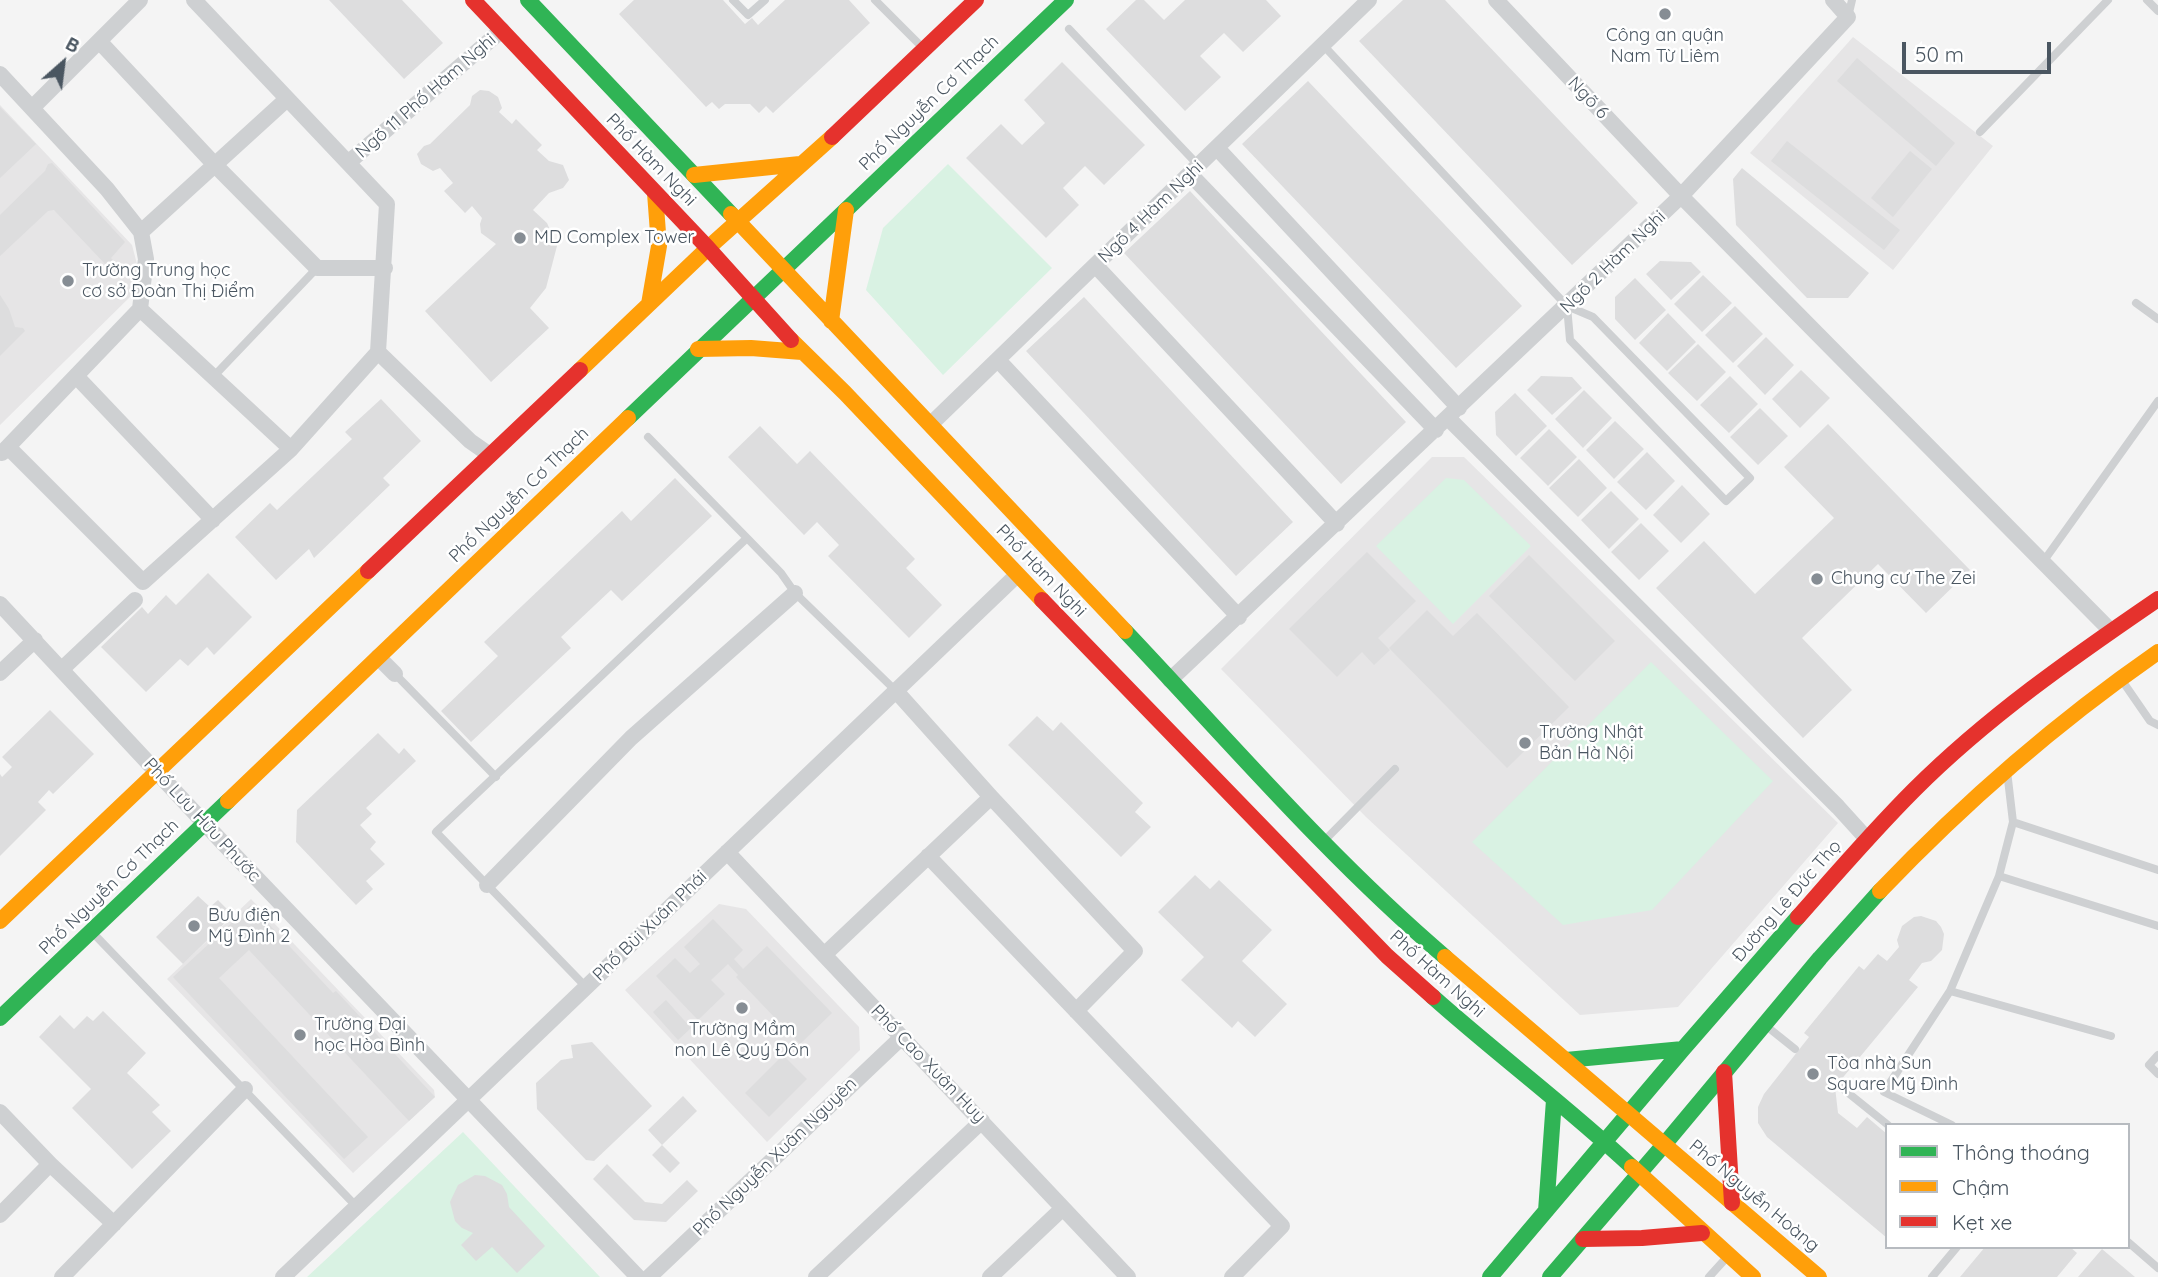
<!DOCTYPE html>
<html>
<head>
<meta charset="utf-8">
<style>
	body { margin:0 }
	#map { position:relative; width:2158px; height:1277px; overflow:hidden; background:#f4f4f4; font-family:Quicksand,sans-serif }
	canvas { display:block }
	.legend { position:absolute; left:1885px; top:1123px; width:245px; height:126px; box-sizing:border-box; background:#fff; border:2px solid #b7bbc0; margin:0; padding:9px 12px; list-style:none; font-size:21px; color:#4a5661 }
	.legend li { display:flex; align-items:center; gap:14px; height:35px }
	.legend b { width:35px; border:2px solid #b7bbc0 }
	.north { position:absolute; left:28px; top:28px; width:70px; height:70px; -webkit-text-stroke:5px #fff; paint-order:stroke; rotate:28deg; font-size:19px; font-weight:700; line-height:28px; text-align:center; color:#4a5661 }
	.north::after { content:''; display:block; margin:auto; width:24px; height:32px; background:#4a5661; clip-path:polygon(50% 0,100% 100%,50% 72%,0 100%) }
	.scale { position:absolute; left:1902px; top:42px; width:149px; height:32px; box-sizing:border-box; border:4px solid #4a5661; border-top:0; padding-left:9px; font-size:21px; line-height:24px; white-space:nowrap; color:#4a5661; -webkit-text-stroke:5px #fff; paint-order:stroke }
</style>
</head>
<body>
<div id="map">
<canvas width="2158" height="1277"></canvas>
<ul class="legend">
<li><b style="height:9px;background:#30b455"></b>Thông thoáng</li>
<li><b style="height:9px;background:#ff9f0a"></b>Chậm</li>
<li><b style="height:9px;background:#e5322d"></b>Kẹt xe</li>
</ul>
<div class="north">B</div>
<div class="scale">50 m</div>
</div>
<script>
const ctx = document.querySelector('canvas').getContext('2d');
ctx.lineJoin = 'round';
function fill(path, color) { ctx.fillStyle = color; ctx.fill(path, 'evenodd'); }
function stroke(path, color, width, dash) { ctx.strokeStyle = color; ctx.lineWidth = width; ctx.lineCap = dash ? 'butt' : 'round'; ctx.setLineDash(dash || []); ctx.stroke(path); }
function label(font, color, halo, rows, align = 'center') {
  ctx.font = font + ' Quicksand,sans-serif'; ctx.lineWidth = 5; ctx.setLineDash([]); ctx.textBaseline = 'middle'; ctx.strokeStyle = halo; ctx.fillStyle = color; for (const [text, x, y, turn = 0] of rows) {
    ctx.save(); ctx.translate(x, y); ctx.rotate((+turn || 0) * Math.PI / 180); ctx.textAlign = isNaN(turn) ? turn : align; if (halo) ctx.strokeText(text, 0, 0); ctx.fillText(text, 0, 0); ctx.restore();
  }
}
fill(new Path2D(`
	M 1853,37 L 1993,146 L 1893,270 L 1750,153 Z
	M 0,105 L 132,245 L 138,268 L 133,294 L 0,425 Z
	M 1432,457 L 1464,457 L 1838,823 L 1678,1007 L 1580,1015 L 1366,817 L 1221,669 Z
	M 251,899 L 434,1090 L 435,1097 L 353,1173 L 167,979 Z
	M 719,904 L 746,909 L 859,1027 L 860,1050 L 767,1142 L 625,990 Z`), '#e6e5e6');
fill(new Path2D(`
	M 948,164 L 1052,268 L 943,375 L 866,290 L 883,228 Z
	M 1446,478 L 1464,480 L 1531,546 L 1453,624 L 1376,546 Z
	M 1651,662 L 1773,781 L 1652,910 L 1563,925 L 1472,842 Z
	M 463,1132 L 600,1277 L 307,1277 Z`), '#d9f2e3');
fill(new Path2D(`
	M 329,0 L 402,0 L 443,43 L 404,79 Z
	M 634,0 L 723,0 L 745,24 L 752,18 L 758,25 L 785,0 L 849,0 L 870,23 L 773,113 L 766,106 L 759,113 L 750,104 L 725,104 L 719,109 L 712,102 L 706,107 L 619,14 Z
	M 1136,0 L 1144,0 L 1164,20 L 1185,0 L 1266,0 L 1281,16 L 1243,52 L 1224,33 L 1200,56 L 1221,77 L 1185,111 L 1106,29 Z
	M 1403,0 L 1445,0 L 1638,203 L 1572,265 L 1359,41 Z
	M 1857,58 L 1955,143 L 1936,166 L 1837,81 Z
	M 1062,62 L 1145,145 L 1104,185 L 1085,166 L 1063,188 L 1079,205 L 1046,238 L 966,158 L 1001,124 L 1022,145 L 1045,123 L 1024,100 Z
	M 1308,81 L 1522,306 L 1456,368 L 1242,144 Z
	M 480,90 L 489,91 L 498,97 L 502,108 L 499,112 L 512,124 L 516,119 L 542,145 L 537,150 L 549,161 L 563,165 L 569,180 L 563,188 L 549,193 L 533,210 L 547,223 L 557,246 L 546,288 L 530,308 L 549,328 L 491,382 L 425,311 L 496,244 L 481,233 L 480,224 L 482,218 L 472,206 L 465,213 L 444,191 L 453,183 L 440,168 L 433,171 L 421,164 L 417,154 L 424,146 L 430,144 L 470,105 L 472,96 Z
	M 0,107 L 36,144 L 0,178 Z
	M 1787,141 L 1900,230 L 1884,250 L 1771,161 Z
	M 1910,151 L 1932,169 L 1893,217 L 1871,198 Z
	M 52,163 L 125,242 L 111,258 L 113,260 L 107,266 L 54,210 L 48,211 L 0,256 L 0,215 L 45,171 L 48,164 Z
	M 1742,168 L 1869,273 L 1848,298 L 1807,298 L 1736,225 L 1733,179 Z
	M 1190,191 L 1406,422 L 1341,484 L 1124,253 Z
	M 1660,261 L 1691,262 L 1701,272 L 1671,300 L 1646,274 Z
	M 1703,275 L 1732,303 L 1702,332 L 1674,304 Z
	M 1635,278 L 1666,310 L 1635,340 L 1615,319 L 1615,297 Z
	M 0,295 L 9,309 L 15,327 L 23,328 L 25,331 L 0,356 Z
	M 1084,297 L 1293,522 L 1236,576 L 1026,351 Z
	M 1735,306 L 1763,334 L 1733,363 L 1705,335 Z
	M 1668,313 L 1696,342 L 1667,371 L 1639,343 Z
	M 1766,337 L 1794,365 L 1765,395 L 1737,366 Z
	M 1698,344 L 1726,372 L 1697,401 L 1668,373 Z
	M 1801,370 L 1830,398 L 1800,428 L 1772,399 Z
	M 1541,376 L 1572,377 L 1582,388 L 1552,415 L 1527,390 Z
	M 1730,376 L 1758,404 L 1729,433 L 1700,405 Z
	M 1584,390 L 1612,418 L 1583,448 L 1555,419 Z
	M 1515,393 L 1547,426 L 1516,456 L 1496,435 L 1495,412 Z
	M 381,399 L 421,441 L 383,478 L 390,485 L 314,558 L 309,549 L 276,580 L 235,537 L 270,503 L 277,510 L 352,439 L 345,432 Z
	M 1760,408 L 1788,436 L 1758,465 L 1730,437 Z
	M 1615,421 L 1644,449 L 1614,479 L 1586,450 Z
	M 1828,424 L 1970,570 L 1926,613 L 1878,564 L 1802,638 L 1852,690 L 1803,738 L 1656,588 L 1704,541 L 1755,594 L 1834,518 L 1784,467 Z
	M 760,426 L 797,464 L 810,451 L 915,559 L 906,568 L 942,605 L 909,638 L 828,556 L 839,545 L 817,522 L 804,535 L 728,457 Z
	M 1549,429 L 1577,457 L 1548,486 L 1520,458 Z
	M 1647,452 L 1675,481 L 1646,510 L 1617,482 Z
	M 1579,459 L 1607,488 L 1578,517 L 1549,488 Z
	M 675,478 L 712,516 L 622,601 L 611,590 L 561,637 L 571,648 L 471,742 L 441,711 L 498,656 L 484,642 L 622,511 L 631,521 Z
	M 1682,485 L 1710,514 L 1681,543 L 1653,515 Z
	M 1611,491 L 1639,519 L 1609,549 L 1581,520 Z
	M 1641,523 L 1669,551 L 1639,580 L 1611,552 Z
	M 1367,552 L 1416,601 L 1378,638 L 1390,650 L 1374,665 L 1362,652 L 1337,677 L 1289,629 Z
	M 1529,555 L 1615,641 L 1575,681 L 1489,596 Z
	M 208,573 L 252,617 L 214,655 L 207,647 L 188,666 L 180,659 L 146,692 L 101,647 L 142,607 L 148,614 L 166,595 L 176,605 Z
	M 1427,610 L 1453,636 L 1477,613 L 1569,707 L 1507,768 L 1389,648 Z
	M 50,710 L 94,754 L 53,794 L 49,790 L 38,802 L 46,810 L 0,856 L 0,774 L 2,777 L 12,767 L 2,757 Z
	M 1037,716 L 1053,731 L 1061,722 L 1143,803 L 1135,812 L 1151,827 L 1121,857 L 1008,745 Z
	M 378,733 L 399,754 L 404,748 L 416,761 L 366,808 L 372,814 L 360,825 L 376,842 L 370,849 L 385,864 L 366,881 L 373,889 L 356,905 L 296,842 L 297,810 Z
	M 1195,875 L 1210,889 L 1219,880 L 1272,930 L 1242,961 L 1287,1004 L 1255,1037 L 1238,1021 L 1232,1028 L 1181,980 L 1204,957 L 1158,912 Z
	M 198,896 L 210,907 L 218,900 L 233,915 L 183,964 L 156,937 Z
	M 251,905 L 333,993 L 336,991 L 435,1097 L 409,1121 L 249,950 L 219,978 L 368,1137 L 344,1159 L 173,977 Z
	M 1921,916 L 1936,921 L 1941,927 L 1944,934 L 1942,950 L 1931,961 L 1922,963 L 1909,980 L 1918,987 L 1835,1087 L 1838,1113 L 1857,1128 L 1867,1117 L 1887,1134 L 1887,1238 L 1767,1137 L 1758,1123 L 1758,1107 L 1764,1094 L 1809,1037 L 1804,1033 L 1859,966 L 1864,970 L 1878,954 L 1887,961 L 1899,947 L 1897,940 L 1902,926 L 1914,917 Z
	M 713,919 L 743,950 L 734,959 L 743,969 L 767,946 L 832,1013 L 800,1044 L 736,977 L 738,975 L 728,964 L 711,980 L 725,994 L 698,1020 L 656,976 L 675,958 L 690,973 L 700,964 L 684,947 Z
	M 666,1000 L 691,1028 L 678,1040 L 653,1012 Z
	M 103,1011 L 146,1053 L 127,1073 L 160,1105 L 152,1112 L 171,1131 L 132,1169 L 72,1108 L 91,1089 L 39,1037 L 60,1015 L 74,1029 L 87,1016 L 93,1021 Z
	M 592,1042 L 652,1106 L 594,1161 L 586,1160 L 537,1109 L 536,1083 L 561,1060 L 573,1058 L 571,1045 Z
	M 783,1055 L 807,1079 L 769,1117 L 745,1093 Z
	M 683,1096 L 697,1111 L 662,1145 L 648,1130 Z
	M 662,1145 L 680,1163 L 670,1173 L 652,1155 Z
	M 607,1164 L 645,1202 L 662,1204 L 687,1180 L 698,1191 L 666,1222 L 634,1220 L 593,1179 Z
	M 475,1175 L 485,1176 L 502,1185 L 507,1194 L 509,1207 L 545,1246 L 517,1273 L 492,1247 L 476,1261 L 461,1245 L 473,1233 L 462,1228 L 455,1221 L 450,1202 L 458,1185 Z
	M 1985,1247 L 2070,1247 L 2077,1253 L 2057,1277 L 1960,1277 Z
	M 2102,1249 L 2135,1277 L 2078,1277 Z`), '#ddddde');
stroke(new Path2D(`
	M 733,0 L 748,15 L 765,0
	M 875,0 L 924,49
	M 2147,0 L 2158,11
	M 1848,17 L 1852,0
	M 1069,29 L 1199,166
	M 1323,45 L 1567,306 L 1593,317 L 1750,478 L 1726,501 L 1570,340 L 1567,306
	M 1980,132 L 2108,0
	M 2136,303 L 2158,319
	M 214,376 L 317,268
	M 648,437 L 747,538
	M 2043,562 L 2158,401
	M 395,674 L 496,777
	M 2121,679 L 2150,721 L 2158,725
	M 2013,822 L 2158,870
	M 1323,842 L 1395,769
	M 1999,876 L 2158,926
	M 93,933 L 356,1206
	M 586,987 L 436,832 L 747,538 L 781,573 L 795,593 L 896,691
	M 1950,991 L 2111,1036
	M 1765,1025 L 1795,1049
	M 2158,1055 L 2149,1065 L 2158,1074
	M 1842,1088 L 1888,1125
	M 1952,1125 L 1884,1092 L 1950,991 L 1999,876 L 2013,822 L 2007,771
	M 2128,1242 L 2158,1268
	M 1709,1277 L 1728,1256
	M 1932,1277 L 1957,1247`), '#ced0d2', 8);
stroke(new Path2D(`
	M 1496,0 L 1681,196 L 1848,17 L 1833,0
	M 99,41 L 215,165 L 317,268 L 385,268
	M 0,74 L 107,189 L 141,232 L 146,259 L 140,309 L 2,453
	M 32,108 L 140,0
	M 1217,148 L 1459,408
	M 349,162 L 502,30
	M 1190,174 L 1436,430
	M 141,232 L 287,99
	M 1096,266 L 1337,524
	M 140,309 L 291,449
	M 378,352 L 470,441 L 490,455
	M 998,360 L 1239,617
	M 76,376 L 213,520
	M 1448,418 L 1838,807 L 1867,839
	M 931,424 L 1369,0
	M 8,447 L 143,582 L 291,449 L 378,352 L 387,204 L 194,0
	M 0,604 L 223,843 L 638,1277
	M 378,657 L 395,674
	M 62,669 L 135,600
	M 0,673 L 35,640
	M 1170,680 L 1681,196 L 2111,631
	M 896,691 L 991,797 L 1135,951 L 1076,1011
	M 727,852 L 1128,1277
	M 928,856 L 1282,1226 L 1232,1277
	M 487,885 L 631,738 L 795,593
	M 824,955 L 991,797
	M 0,1112 L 50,1164 L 114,1224
	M 0,1215 L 50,1164
	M 62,1277 L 245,1089
	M 283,1277 L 1017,575
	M 649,1277 L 902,1037
	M 816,1277 L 982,1121
	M 990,1277 L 1063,1208`), '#ced0d2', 16);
stroke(new Path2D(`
	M 528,0 L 731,214
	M 628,418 L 1066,0
	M 1125,631 C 1229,741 1329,858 1445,957
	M 1433,997 C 1498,1055 1568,1107 1632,1167
	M 0,1018 L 228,801
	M 1566,1060 L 1683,1049
	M 1546,1211 L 1554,1100
	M 1490,1277 L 1683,1049 L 1798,917
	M 1550,1277 L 1668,1140 L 1820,958 L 1880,891`), '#30b455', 16);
stroke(new Path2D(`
	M 694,175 L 800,164
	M 731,214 L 1125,631
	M 649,304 L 659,246 L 655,193
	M 831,321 L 846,210
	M 791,340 L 845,393 L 1042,600
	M 698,349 L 751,348 L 802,352
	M 580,370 L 708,248 L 832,137
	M 228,801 L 628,418
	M 1880,891 C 1965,802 2057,722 2158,652
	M 0,921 L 368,571
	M 1445,957 L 1819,1277
	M 1632,1167 L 1753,1277`), '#ff9f0a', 16);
stroke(new Path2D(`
	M 473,0 L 708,248 L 791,340
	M 832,137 L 976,0
	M 368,571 L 580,370
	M 1042,600 L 1387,956 L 1433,997
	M 1798,917 C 1836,874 1873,831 1914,790 C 1987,717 2073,657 2158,599
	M 1724,1072 L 1732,1203
	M 1583,1239 L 1642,1238 L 1702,1233`), '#e5322d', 16);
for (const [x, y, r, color] of [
	[1665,14,7,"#868d94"],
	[520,238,7,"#868d94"],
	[68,281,7,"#868d94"],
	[1817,579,7,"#868d94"],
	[1525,743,7,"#868d94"],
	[194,926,7,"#868d94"],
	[742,1008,7,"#868d94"],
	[300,1035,7,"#868d94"],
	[1813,1074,7,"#868d94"]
]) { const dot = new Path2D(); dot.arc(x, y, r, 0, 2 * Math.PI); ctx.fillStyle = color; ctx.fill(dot); stroke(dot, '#fff', 2.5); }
label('18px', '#4a5661', '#fff', [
	["Công an quận",1665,36,"center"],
	["Nam Từ Liêm",1665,57,"center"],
	["MD Complex Tower",534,238],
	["Trường Trung học",82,271],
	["cơ sở Đoàn Thị Điểm",82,292],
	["Chung cư The Zei",1831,579],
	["Trường Nhật",1539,733],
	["Bản Hà Nội",1539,754],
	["Bưu điện",208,916],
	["Mỹ Đình 2",208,937],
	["Trường Đại",314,1025],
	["học Hòa Bình",314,1046],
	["Trường Mầm",742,1030,"center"],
	["non Lê Quý Đôn",742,1051,"center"],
	["Tòa nhà Sun",1827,1064],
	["Square Mỹ Đình",1827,1085]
], 'left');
label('18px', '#4a5661', '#fff', [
	["Ngõ 11 Phố Hàm Nghi",426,96,-41],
	["Ngõ 6",1588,98,47],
	["Phố Nguyễn Cơ Thạch",929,103,-44],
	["Phố Hàm Nghi",651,160,46],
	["Ngõ 4 Hàm Nghi",1151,212,-44],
	["Ngõ 2 Hàm Nghi",1613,262,-44],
	["Phố Nguyễn Cơ Thạch",519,495,-44],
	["Phố Hàm Nghi",1041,571,46],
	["Phố Lưu Hữu Phước",202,820,47],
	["Phố Nguyễn Cơ Thạch",109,887,-44],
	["Đường Lê Đức Thọ",1787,901,-49],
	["Phố Bùi Xuân Phái",650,926,-44],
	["Phố Hàm Nghi",1437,974,42],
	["Phố Cao Xuân Huy",928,1064,46],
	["Phố Nguyễn Xuân Nguyên",775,1157,-44],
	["Phố Nguyễn Hoàng",1754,1196,40]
]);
</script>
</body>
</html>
